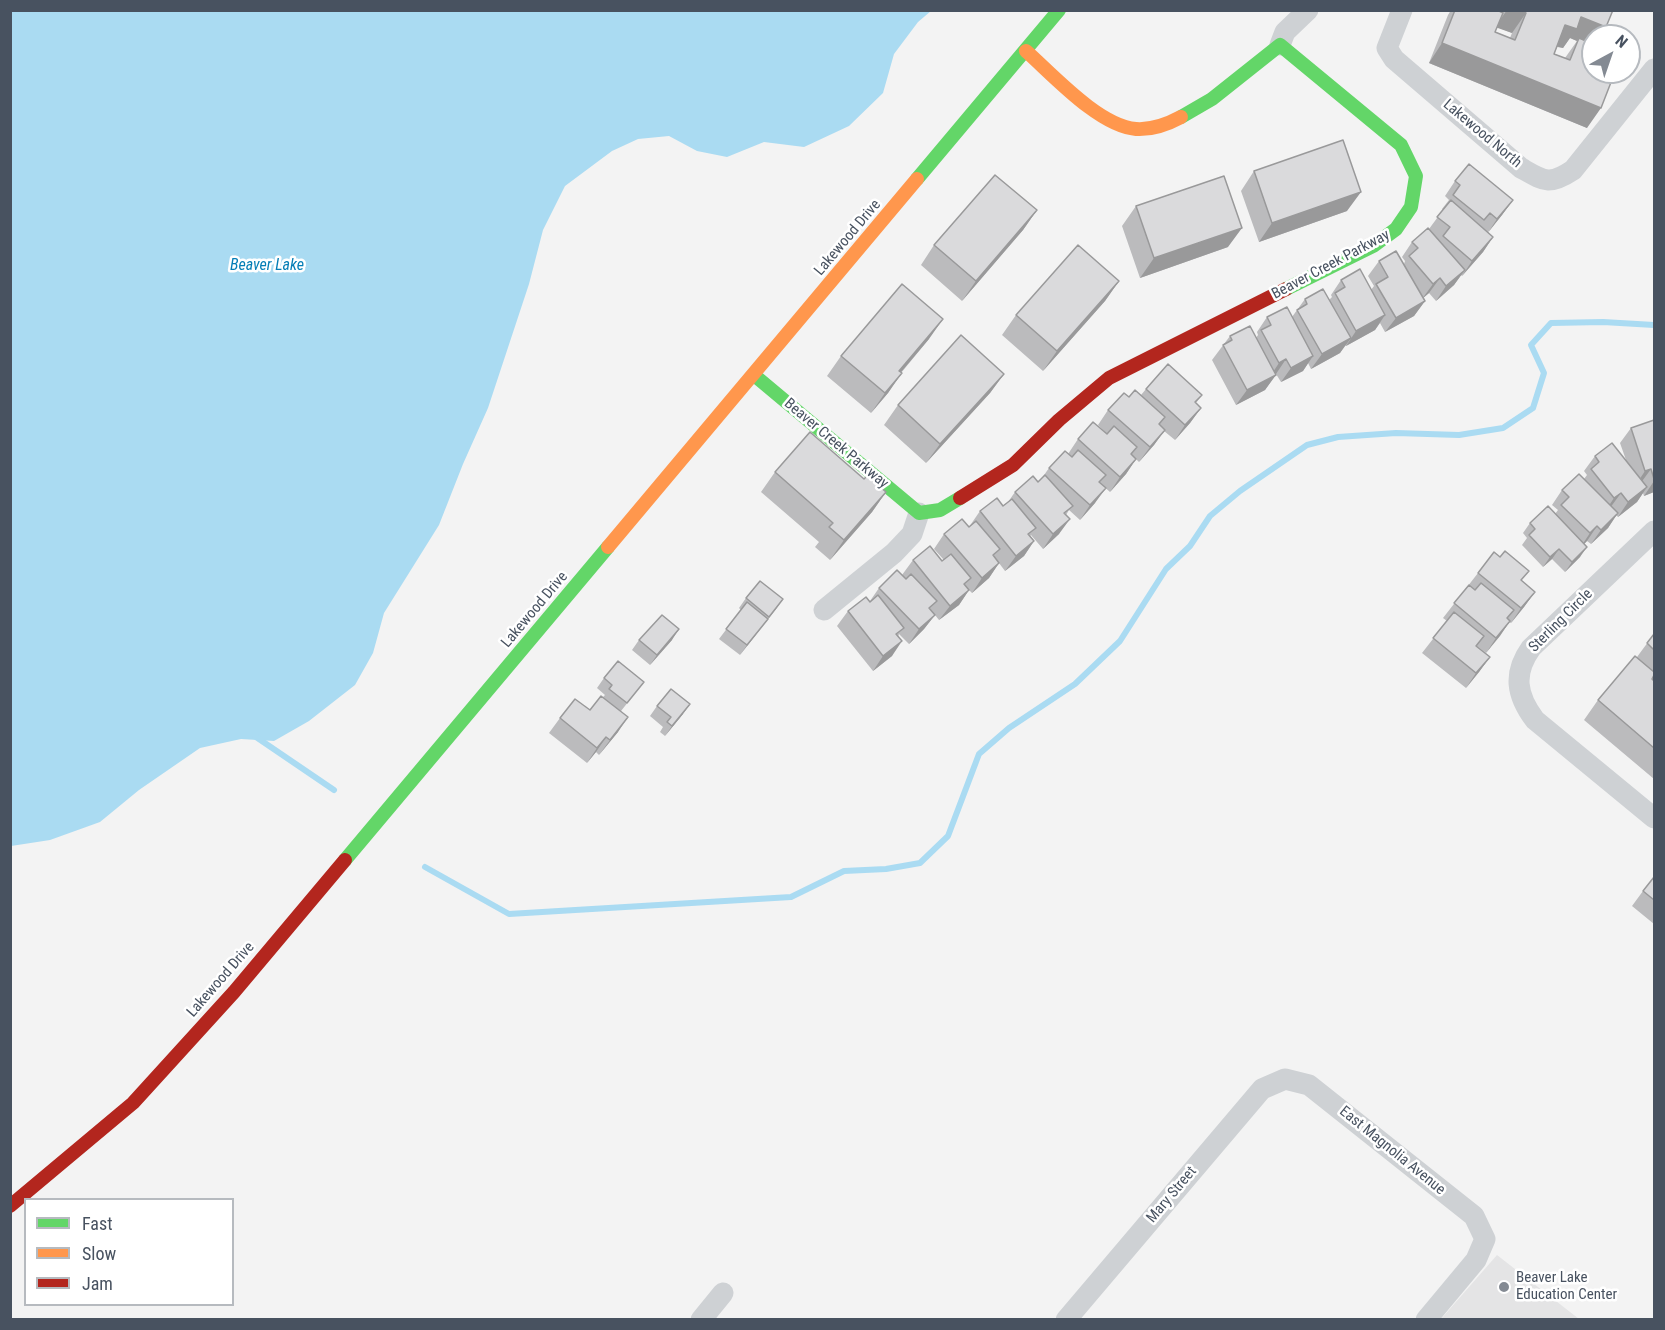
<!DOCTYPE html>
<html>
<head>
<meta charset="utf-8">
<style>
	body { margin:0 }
	#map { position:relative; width:1665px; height:1330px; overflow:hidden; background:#f3f3f3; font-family:"Roboto Condensed",sans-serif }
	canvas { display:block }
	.frame { position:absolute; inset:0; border:12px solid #485260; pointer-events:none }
	.legend { position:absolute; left:24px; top:1198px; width:210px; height:108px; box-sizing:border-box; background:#fff; border:2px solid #b6babf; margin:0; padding:8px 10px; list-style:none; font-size:18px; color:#485260 }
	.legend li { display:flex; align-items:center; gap:12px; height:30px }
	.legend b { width:30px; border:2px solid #b6babf }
	.north { position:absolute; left:1581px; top:24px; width:60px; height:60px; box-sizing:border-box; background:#fff; border:2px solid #b6babf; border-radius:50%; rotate:40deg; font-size:16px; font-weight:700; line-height:24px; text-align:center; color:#485260 }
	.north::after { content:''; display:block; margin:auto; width:21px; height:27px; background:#848a93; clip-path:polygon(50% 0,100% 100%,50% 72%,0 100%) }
</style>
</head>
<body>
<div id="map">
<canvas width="1665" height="1330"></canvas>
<div class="frame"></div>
<ul class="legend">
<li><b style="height:8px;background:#63d668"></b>Fast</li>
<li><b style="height:8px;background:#ff974d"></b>Slow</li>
<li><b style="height:8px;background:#b3261e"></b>Jam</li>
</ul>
<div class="north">N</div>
</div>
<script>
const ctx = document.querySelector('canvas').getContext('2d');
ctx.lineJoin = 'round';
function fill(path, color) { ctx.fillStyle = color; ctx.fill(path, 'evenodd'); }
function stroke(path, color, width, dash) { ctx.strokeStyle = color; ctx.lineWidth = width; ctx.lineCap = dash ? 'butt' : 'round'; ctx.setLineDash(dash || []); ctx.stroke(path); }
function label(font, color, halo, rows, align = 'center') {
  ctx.font = font + ' "Roboto Condensed",sans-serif'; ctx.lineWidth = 5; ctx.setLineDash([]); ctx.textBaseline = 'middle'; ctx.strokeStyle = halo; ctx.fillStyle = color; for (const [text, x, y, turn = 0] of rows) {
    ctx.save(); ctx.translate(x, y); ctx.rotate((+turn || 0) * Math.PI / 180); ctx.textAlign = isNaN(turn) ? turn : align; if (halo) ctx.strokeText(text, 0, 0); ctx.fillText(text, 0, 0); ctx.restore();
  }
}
fill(new Path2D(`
	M 1497,1255 L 1579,1319 L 1441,1319 Z`), '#e4e4e5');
fill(new Path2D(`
	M 11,10 L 931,10 L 931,11 L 918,22 L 894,54 L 883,93 L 849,126 L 804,147 L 764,142 L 727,157 L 697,151 L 669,136 L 638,139 L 612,151 L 565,186 L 543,230 L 529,284 L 488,408 L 463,464 L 439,525 L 384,613 L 373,653 L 355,685 L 309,721 L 274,741 L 241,739 L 200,748 L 139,790 L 100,822 L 50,840 L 11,846 Z`), '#aadbf2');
stroke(new Path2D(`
	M 256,737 L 334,790
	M 425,867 L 509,914 L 791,897 L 844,871 L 886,869 L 920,863 L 948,836 L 979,754 L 1009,728 L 1075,684 L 1120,641 L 1166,569 L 1190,546 L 1210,516 L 1240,491 L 1307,445 L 1338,437 L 1396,433 L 1459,435 L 1503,428 L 1533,408 L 1544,373 L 1531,345 L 1551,323 L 1603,322 L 1654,325`), '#aadbf2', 6);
stroke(new Path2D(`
	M 1402,10 L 1387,48 L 1394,59 L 1521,168 C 1544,181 1549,186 1573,170 L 1654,69
	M 1280,45 L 1285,32 L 1308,10
	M 1654,531 L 1531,648 C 1513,673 1516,695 1535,720 L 1654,818
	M 824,610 L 894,553 L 912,534 L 919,513
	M 701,1320 L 723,1293
	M 1066,1320 L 1262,1089 L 1285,1079 L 1309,1085 L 1474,1216 L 1485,1239 L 1476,1260 L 1426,1320`), '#ced1d4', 21);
stroke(new Path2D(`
	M 1181,117 L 1212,99 L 1280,45 L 1401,145 L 1416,176 L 1411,207 L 1396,229 L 1373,246 L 1286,289
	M 917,179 L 1059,10
	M 754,375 L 919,513 L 940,510 L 960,498
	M 345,860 L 608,547`), '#63d668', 14);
stroke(new Path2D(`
	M 1026,51 C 1053,75 1099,126 1136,129 C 1151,130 1168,124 1181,117
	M 608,547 L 917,179`), '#ff974d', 14);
stroke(new Path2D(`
	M 960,498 L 1013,465 L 1059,420 L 1109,378 L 1286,289
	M 10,1206 L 133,1103 L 234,992 L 345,860`), '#b3261e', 14);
fill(new Path2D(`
	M 1451,10 L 1497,10 L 1500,12 L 1501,10 L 1613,10 L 1606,27 L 1600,36 L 1593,36 L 1587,128 L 1429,63 L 1448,15 ZM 1497,27 L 1512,33 L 1510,38 L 1495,32 ZM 1570,38 L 1577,41 L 1565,58 L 1554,54 L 1557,47 L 1563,48 Z
	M 1254,171 L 1347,211 L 1259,242 L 1241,191 Z
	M 1455,181 L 1513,200 L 1502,215 L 1488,232 L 1493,237 L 1483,252 L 1462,276 L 1461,275 L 1454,285 L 1436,301 L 1429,293 L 1423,298 L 1425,301 L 1414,316 L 1385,332 L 1380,323 L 1375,330 L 1346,346 L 1345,345 L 1340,353 L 1311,369 L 1308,363 L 1303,371 L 1281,382 L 1276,374 L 1265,390 L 1236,405 L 1212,360 L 1230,336 L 1256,338 L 1258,335 L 1257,332 L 1267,317 L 1292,317 L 1305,299 L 1329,300 L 1332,297 L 1331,295 L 1341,280 L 1371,290 L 1374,286 L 1368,276 L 1379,261 L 1404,264 L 1405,261 L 1402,257 L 1412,242 L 1429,229 L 1443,210 L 1442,209 L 1449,200 L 1445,196 Z
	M 1136,206 L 1228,247 L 1140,278 L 1122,226 Z
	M 1037,210 L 1023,230 L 962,301 L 921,265 L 934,245 Z
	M 1119,281 L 1105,301 L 1043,371 L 1002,335 L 1016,315 Z
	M 929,339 L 901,373 L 888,393 L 871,413 L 827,376 L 841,356 Z
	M 1004,374 L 990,393 L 926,463 L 884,425 L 898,405 Z
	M 1146,389 L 1202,395 L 1196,403 L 1201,408 L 1190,423 L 1175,440 L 1164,431 L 1154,445 L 1139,462 L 1136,459 L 1126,474 L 1110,492 L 1100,483 L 1095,503 L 1080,520 L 1069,510 L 1066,515 L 1059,534 L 1043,549 L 1031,535 L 1030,536 L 1034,541 L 1024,556 L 1005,571 L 999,563 L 989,578 L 972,593 L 968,589 L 969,590 L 959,605 L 939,620 L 935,615 L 924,629 L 909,644 L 899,634 L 892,656 L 873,671 L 837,626 L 848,611 L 870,601 L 879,588 L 906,579 L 902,575 L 913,560 L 942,561 L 944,560 L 934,549 L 944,534 L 969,527 L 980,511 L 1003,506 L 1008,502 L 1015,492 L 1038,482 L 1042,478 L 1049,468 L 1068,454 L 1078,439 L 1107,434 L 1098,425 L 1108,410 L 1129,397 L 1141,395 Z
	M 1654,420 L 1654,492 L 1644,496 L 1643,493 L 1637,502 L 1618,517 L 1616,515 L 1608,528 L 1591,544 L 1587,541 L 1584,544 L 1580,557 L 1565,572 L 1552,559 L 1543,567 L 1522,545 L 1527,538 L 1523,533 L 1530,523 L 1555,514 L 1558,510 L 1552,505 L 1562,490 L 1584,479 L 1587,475 L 1584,471 L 1595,456 L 1626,460 L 1620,443 L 1631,428 Z
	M 775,472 L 864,479 L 886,492 L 872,512 L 830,560 L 815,547 L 819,542 L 761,492 Z
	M 1478,573 L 1522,581 L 1535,592 L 1524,607 L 1511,623 L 1509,622 L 1486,653 L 1477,646 L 1490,657 L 1479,672 L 1466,688 L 1422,653 L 1447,621 L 1443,618 Z
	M 746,598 L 783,599 L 740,655 L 719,639 L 741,610 L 739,608 Z
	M 1654,634 L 1654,779 L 1584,720 L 1598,700 L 1637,657 Z
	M 639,640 L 672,640 L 650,665 L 632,650 Z
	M 604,678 L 644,682 L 621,711 L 618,732 L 599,755 L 596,752 L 587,763 L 549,733 L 560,718 L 590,710 L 605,695 L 597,688 Z
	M 657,706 L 683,714 L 665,736 L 660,732 L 663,727 L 650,716 Z
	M 1654,877 L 1654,924 L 1632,906 L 1643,891 Z`), '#bbbbbd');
fill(new Path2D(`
	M 1507,10 L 1519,10 L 1526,13 L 1512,33 L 1495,27 Z
	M 1581,17 L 1606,27 L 1600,36 L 1593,36 L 1593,46 L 1579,38 L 1577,41 L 1570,38 L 1563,48 L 1551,45 L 1565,25 Z
	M 1442,43 L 1601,108 L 1587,128 L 1429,63 Z
	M 1361,192 L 1347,211 L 1259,242 L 1272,223 Z
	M 1513,200 L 1502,215 L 1487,234 L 1497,219 Z
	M 1037,210 L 1023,230 L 962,301 L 976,281 Z
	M 1242,228 L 1228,247 L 1140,278 L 1154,258 Z
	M 1493,237 L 1483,252 L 1462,276 L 1472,261 Z
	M 1465,270 L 1454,285 L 1436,301 L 1446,286 Z
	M 1440,278 L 1429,293 L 1422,299 L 1433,284 Z
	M 1119,281 L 1105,301 L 1043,371 L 1057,351 Z
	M 1425,301 L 1414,316 L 1385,332 L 1396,318 Z
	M 1385,315 L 1375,330 L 1346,346 L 1356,331 Z
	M 943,319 L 929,339 L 885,391 L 899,371 Z
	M 1351,338 L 1340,353 L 1311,369 L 1322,354 Z
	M 1313,356 L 1303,371 L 1281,382 L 1291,368 Z
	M 1286,359 L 1276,374 L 1269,378 L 1279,363 Z
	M 902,373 L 888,393 L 871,413 L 885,393 Z
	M 1004,374 L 990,393 L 926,463 L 940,444 Z
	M 1276,375 L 1265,390 L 1236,405 L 1247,390 Z
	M 1201,408 L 1190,423 L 1175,440 L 1185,425 Z
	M 1165,430 L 1154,445 L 1139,462 L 1150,447 Z
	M 1136,459 L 1126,474 L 1110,492 L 1120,477 Z
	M 1651,469 L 1640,484 L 1635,486 L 1645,471 Z
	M 1654,481 L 1654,492 L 1644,496 Z
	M 1647,487 L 1637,502 L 1618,517 L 1628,502 Z
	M 1106,488 L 1095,503 L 1080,520 L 1090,505 Z
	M 886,492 L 872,512 L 830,560 L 844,540 Z
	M 1621,493 L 1610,508 L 1604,513 L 1614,498 Z
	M 1618,513 L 1608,528 L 1591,544 L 1601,530 Z
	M 1070,519 L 1059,534 L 1043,549 L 1053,534 Z
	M 1597,526 L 1587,541 L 1580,548 L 1590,533 Z
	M 1034,541 L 1024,556 L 1005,571 L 1016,556 Z
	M 1587,547 L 1580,557 L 1565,572 L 1572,562 Z
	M 1559,549 L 1552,559 L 1543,567 L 1550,557 Z
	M 999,563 L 989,578 L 972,593 L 982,578 Z
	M 969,590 L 959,605 L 939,620 L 950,606 Z
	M 1535,592 L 1524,607 L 1511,623 L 1521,608 Z
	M 783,599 L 776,609 L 740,655 L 747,645 Z
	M 935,615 L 924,629 L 909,644 L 919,629 Z
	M 1510,621 L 1500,636 L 1486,653 L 1496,638 Z
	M 679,629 L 672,640 L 650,665 L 657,655 Z
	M 902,641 L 892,656 L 873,671 L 883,656 Z
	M 1490,657 L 1479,672 L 1466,688 L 1476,673 Z
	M 690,704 L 683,714 L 665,736 L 672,726 Z
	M 628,717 L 618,732 L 599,755 L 610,740 Z
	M 606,737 L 596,752 L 587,763 L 597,748 Z`), '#99999a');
const building = new Path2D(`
	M 1455,10 L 1497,10 L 1503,13 L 1495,32 L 1515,40 L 1526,13 L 1519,10 L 1613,10 L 1606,27 L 1581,17 L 1577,29 L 1565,25 L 1554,54 L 1570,60 L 1579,38 L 1593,44 L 1593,72 L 1615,72 L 1601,108 L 1442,43 Z
	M 1343,140 L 1361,192 L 1272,223 L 1254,171 Z
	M 1469,164 L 1513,200 L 1497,219 L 1490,213 L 1484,220 L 1453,195 L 1460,185 L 1455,181 Z
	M 995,175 L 1037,210 L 976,281 L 934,245 Z
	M 1224,176 L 1242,228 L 1154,258 L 1136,206 Z
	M 1451,200 L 1493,237 L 1472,261 L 1443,236 L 1450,227 L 1437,217 Z
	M 1428,228 L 1465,270 L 1446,286 L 1440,278 L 1433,284 L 1409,256 L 1418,248 L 1412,242 Z
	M 1078,245 L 1119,281 L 1057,351 L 1016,315 Z
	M 1396,251 L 1425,301 L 1396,318 L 1376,284 L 1388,277 L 1379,261 Z
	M 1360,269 L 1385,315 L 1356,331 L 1335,293 L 1345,287 L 1341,280 Z
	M 902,284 L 943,319 L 899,371 L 902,373 L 885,393 L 841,356 Z
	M 1323,289 L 1351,338 L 1322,354 L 1297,310 L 1307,304 L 1305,299 Z
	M 1287,307 L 1313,356 L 1291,368 L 1286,359 L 1279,363 L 1261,330 L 1271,325 L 1267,317 Z
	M 1250,326 L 1276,375 L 1247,390 L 1223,345 L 1232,340 L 1230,336 Z
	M 961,335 L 1004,374 L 940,444 L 898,405 Z
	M 1168,364 L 1202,395 L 1195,402 L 1201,408 L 1185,425 L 1146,389 Z
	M 1135,390 L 1165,417 L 1159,424 L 1165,430 L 1150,447 L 1108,410 L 1124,393 L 1129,397 Z
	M 1654,420 L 1654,479 L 1651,469 L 1645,471 L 1631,428 Z
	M 1093,422 L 1107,434 L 1114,426 L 1137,447 L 1131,454 L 1136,459 L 1120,477 L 1078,439 Z
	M 810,432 L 864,479 L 867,476 L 886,492 L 844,540 L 829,527 L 833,523 L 775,472 Z
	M 1612,443 L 1647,487 L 1628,502 L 1621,493 L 1614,498 L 1591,469 L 1599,462 L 1595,456 Z
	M 1078,450 L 1106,475 L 1099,482 L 1106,488 L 1090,505 L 1049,468 L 1065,451 L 1072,457 Z
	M 1579,474 L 1618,513 L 1601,530 L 1597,526 L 1590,533 L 1561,505 L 1569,497 L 1562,490 Z
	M 1045,475 L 1073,506 L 1064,513 L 1070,519 L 1053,534 L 1015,492 L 1033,476 L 1038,482 Z
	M 997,498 L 1003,506 L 1012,499 L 1036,528 L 1028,534 L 1034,541 L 1016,556 L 980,511 Z
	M 1548,506 L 1587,547 L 1572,562 L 1559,549 L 1550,557 L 1529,535 L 1535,529 L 1530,523 Z
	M 962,519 L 969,527 L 976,521 L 1000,549 L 993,555 L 999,563 L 982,578 L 944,534 Z
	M 930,546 L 942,561 L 951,554 L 971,578 L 964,584 L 969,590 L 950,606 L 913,560 Z
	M 1505,551 L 1529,571 L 1521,580 L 1535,592 L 1521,608 L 1478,573 L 1494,552 L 1500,557 Z
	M 897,570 L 906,579 L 911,574 L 937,601 L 929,608 L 935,615 L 919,629 L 879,588 Z
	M 760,581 L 783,599 L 769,617 L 746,598 Z
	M 1481,583 L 1514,610 L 1507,618 L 1510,621 L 1496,638 L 1454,603 L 1469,585 L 1475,590 Z
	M 878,595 L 904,628 L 896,634 L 902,641 L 883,656 L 848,611 L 866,597 L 870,602 Z
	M 747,602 L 768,619 L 747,645 L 726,629 Z
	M 1454,612 L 1484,636 L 1476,646 L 1490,657 L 1476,673 L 1433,638 Z
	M 662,615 L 679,629 L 657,655 L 639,640 Z
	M 1654,634 L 1654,650 L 1647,643 Z
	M 1635,656 L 1654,672 L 1654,675 L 1652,679 L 1654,681 L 1654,748 L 1598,700 Z
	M 618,661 L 644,682 L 627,703 L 609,689 L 612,685 L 604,678 Z
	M 671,689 L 690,704 L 672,726 L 667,722 L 671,717 L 657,706 Z
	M 601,696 L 628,717 L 610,740 L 606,737 L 597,748 L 560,718 L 575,699 L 590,710 Z
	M 1654,877 L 1654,900 L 1643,891 Z`);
fill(building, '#dadadc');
stroke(building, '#99999a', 1.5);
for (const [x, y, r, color] of [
	[1504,1287,6,"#848a93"]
]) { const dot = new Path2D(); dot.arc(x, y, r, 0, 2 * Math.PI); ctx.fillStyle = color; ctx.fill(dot); stroke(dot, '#fff', 2); }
label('15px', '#485260', '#fff', [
	["Lakewood North",1482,134,40],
	["Lakewood Drive",848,238,-50],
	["Beaver Creek Parkway",1331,265,-28],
	["Beaver Creek Parkway",836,444,40],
	["Lakewood Drive",535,610,-50],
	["Sterling Circle",1561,621,-45],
	["Lakewood Drive",221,980,-49],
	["East Magnolia Avenue",1392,1151,39],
	["Mary Street",1172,1195,-50]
]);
label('15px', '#485260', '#fff', [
	["Beaver Lake",1516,1278],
	["Education Center",1516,1295]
], 'left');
label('italic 16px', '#057eb6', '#fff', [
	["Beaver Lake",267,266]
]);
</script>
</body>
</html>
